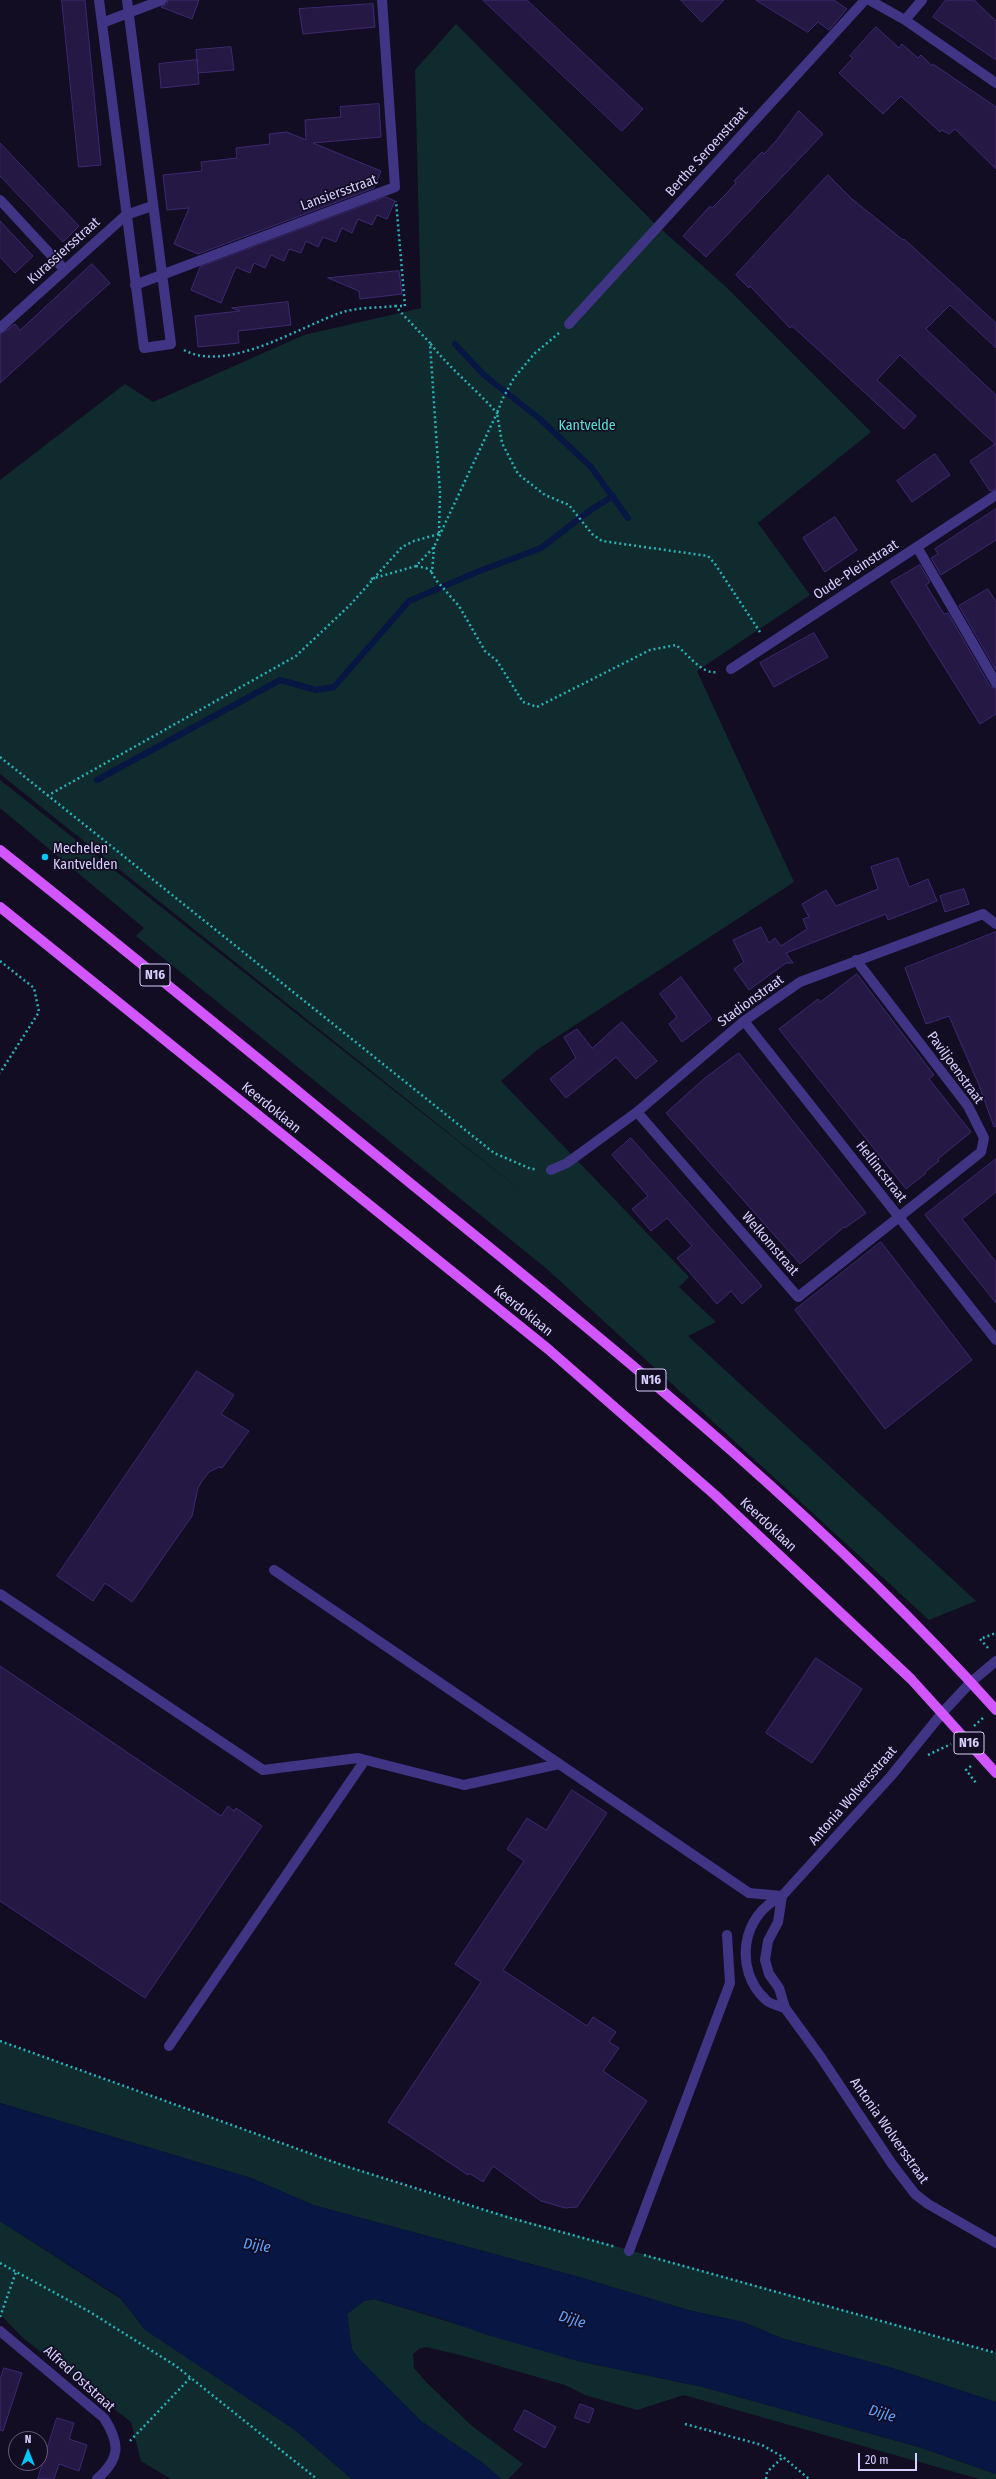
<!DOCTYPE html>
<html>
<head>
<meta charset="utf-8">
<style>
	body { margin:0 }
	#map { position:relative; width:996px; height:2479px; overflow:hidden; background:#130d23; font-family:"Fira Sans Condensed",sans-serif }
	canvas { display:block }
	.north { position:absolute; left:8px; top:2431px; width:40px; height:40px; box-sizing:border-box; background:#130d23; border:1px solid #625b7b; border-radius:50%; rotate:0deg; font-size:11px; font-weight:700; line-height:16px; text-align:center; color:#d9cfff }
	.north::after { content:''; display:block; margin:auto; width:14px; height:18px; background:#00c6fa; clip-path:polygon(50% 0,100% 100%,50% 72%,0 100%) }
	.scale { position:absolute; left:858px; top:2453px; width:59px; height:18px; box-sizing:border-box; border:2px solid #d9cfff; border-top:0; padding-left:5px; font-size:12px; line-height:14px; white-space:nowrap; color:#d9cfff; -webkit-text-stroke:3px #130d23; paint-order:stroke }
</style>
</head>
<body>
<div id="map">
<canvas width="996" height="2479"></canvas>
<div class="north">N</div>
<div class="scale">20 m</div>
</div>
<script>
const ctx = document.querySelector('canvas').getContext('2d');
ctx.lineJoin = 'round';
function fill(path, color) { ctx.fillStyle = color; ctx.fill(path, 'evenodd'); }
function stroke(path, color, width, dash) { ctx.strokeStyle = color; ctx.lineWidth = width; ctx.lineCap = dash ? 'butt' : 'round'; ctx.setLineDash(dash || []); ctx.stroke(path); }
function label(font, color, halo, rows, align = 'center') {
  ctx.font = font + ' "Fira Sans Condensed",sans-serif'; ctx.lineWidth = 3.5; ctx.setLineDash([]); ctx.textBaseline = 'middle'; ctx.strokeStyle = halo; ctx.fillStyle = color; for (const [text, x, y, turn = 0] of rows) {
    ctx.save(); ctx.translate(x, y); ctx.rotate((+turn || 0) * Math.PI / 180); ctx.textAlign = isNaN(turn) ? turn : align; if (halo) ctx.strokeText(text, 0, 0); ctx.fillText(text, 0, 0); ctx.restore();
  }
}
fill(new Path2D(`
	M 456,24 L 652,221 L 724,285 L 871,432 L 758,523 L 810,595 L 697,671 L 794,882 L 537,1050 L 501,1081 L 689,1277 L 679,1287 L 716,1322 L 688,1336 L 976,1601 L 929,1620 L 547,1269 L 136,936 L 144,928 L 0,808 L 0,780 L 525,1194 L 0,774 L 0,480 L 125,384 L 153,402 L 304,335 L 421,308 L 415,70 Z
	M 0,2041 L 309,2153 L 440,2197 L 996,2353 L 996,2402 L 889,2367 L 781,2338 L 743,2322 L 688,2310 L 579,2277 L 313,2205 L 251,2178 L 0,2103 Z
	M 0,2221 L 121,2299 L 143,2327 L 295,2430 L 352,2479 L 171,2479 L 141,2461 L 131,2422 L 23,2338 L 0,2314 Z
	M 374,2299 L 578,2361 L 703,2387 L 922,2448 L 996,2474 L 996,2479 L 979,2479 L 684,2395 L 637,2410 L 585,2395 L 565,2385 L 464,2356 L 426,2347 L 419,2349 L 413,2354 L 414,2368 L 427,2383 L 472,2426 L 523,2464 L 508,2479 L 501,2479 L 483,2463 L 421,2421 L 358,2358 L 352,2350 L 347,2314 L 364,2301 Z`), '#0f2b2d');
fill(new Path2D(`
	M 0,2103 L 251,2178 L 313,2205 L 579,2277 L 688,2310 L 743,2322 L 781,2338 L 889,2367 L 996,2402 L 996,2474 L 922,2448 L 703,2387 L 578,2361 L 484,2334 L 440,2318 L 374,2299 L 364,2301 L 347,2314 L 352,2349 L 358,2358 L 421,2421 L 483,2463 L 501,2479 L 352,2479 L 295,2430 L 145,2330 L 120,2297 L 0,2221 Z`), '#071642');
stroke(new Path2D(`
	M 455,344 L 484,375 L 540,419 L 591,467 L 628,518
	M 97,780 L 280,680 L 316,690 L 334,687 L 409,601 L 477,572 L 541,548 L 592,509 L 613,496`), '#071642', 6);
const building = new Path2D(`
	M 62,0 L 85,0 L 101,165 L 79,167 Z
	M 168,0 L 199,0 L 192,19 L 161,7 L 167,4 Z
	M 483,0 L 527,0 L 643,109 L 622,131 Z
	M 681,0 L 724,0 L 702,22 Z
	M 756,0 L 834,0 L 847,9 L 829,30 L 818,22 L 808,32 Z
	M 946,0 L 974,0 L 996,21 L 996,60 L 933,17 Z
	M 373,4 L 375,27 L 303,34 L 299,9 Z
	M 876,27 L 899,48 L 902,44 L 918,58 L 921,55 L 932,66 L 933,64 L 996,107 L 996,169 L 955,129 L 949,134 L 942,130 L 940,132 L 901,96 L 883,114 L 839,73 L 853,58 L 850,56 Z
	M 231,47 L 234,70 L 198,73 L 196,50 Z
	M 197,60 L 199,84 L 161,88 L 159,64 Z
	M 379,104 L 381,137 L 313,143 L 381,171 L 374,188 L 198,254 L 174,244 L 189,208 L 167,210 L 163,175 L 202,171 L 201,162 L 237,158 L 236,148 L 270,144 L 269,134 L 287,132 L 306,140 L 305,120 L 341,117 L 340,107 Z
	M 799,111 L 823,134 L 706,257 L 683,236 L 710,206 L 712,208 L 724,196 L 736,183 L 734,181 L 762,152 L 764,154 L 776,141 Z
	M 0,143 L 79,226 L 63,242 L 0,176 Z
	M 828,175 L 852,199 L 903,240 L 904,239 L 996,323 L 996,348 L 950,305 L 926,329 L 996,395 L 996,489 L 990,491 L 970,461 L 995,444 L 900,355 L 877,380 L 916,416 L 904,429 L 835,365 L 792,326 L 790,328 L 750,286 L 749,288 L 736,275 Z
	M 386,197 L 395,201 L 387,219 L 377,215 L 372,225 L 358,219 L 352,233 L 342,228 L 336,242 L 323,237 L 318,247 L 306,241 L 301,253 L 289,249 L 284,261 L 271,255 L 265,268 L 254,263 L 250,273 L 236,267 L 221,303 L 191,290 L 200,267 Z
	M 0,221 L 33,256 L 15,273 L 0,257 Z
	M 92,264 L 110,283 L 0,383 L 0,334 L 15,324 L 20,330 Z
	M 399,271 L 402,294 L 360,299 L 359,291 L 328,278 Z
	M 288,302 L 291,325 L 238,331 L 239,343 L 198,347 L 195,316 L 240,311 L 232,308 Z
	M 935,454 L 950,475 L 912,502 L 897,481 Z
	M 996,509 L 996,540 L 941,575 L 931,558 L 938,554 L 935,549 Z
	M 835,517 L 857,550 L 825,572 L 803,538 Z
	M 920,565 L 930,582 L 926,585 L 944,614 L 948,613 L 990,686 L 996,689 L 996,714 L 980,724 L 891,582 Z
	M 988,589 L 996,602 L 996,670 L 959,606 Z
	M 814,633 L 828,657 L 774,687 L 760,663 Z
	M 898,858 L 909,887 L 928,879 L 937,901 L 888,920 L 886,914 L 786,953 L 793,963 L 786,963 L 749,990 L 734,969 L 744,962 L 733,940 L 761,927 L 769,943 L 775,938 L 781,946 L 807,929 L 803,919 L 809,917 L 802,904 L 826,890 L 836,906 L 878,889 L 871,867 Z
	M 964,889 L 969,904 L 945,912 L 940,896 Z
	M 996,932 L 996,1126 L 994,1127 L 979,1085 L 949,1016 L 926,1024 L 905,968 Z
	M 857,974 L 934,1075 L 929,1079 L 971,1132 L 938,1159 L 939,1161 L 925,1172 L 926,1173 L 906,1189 L 779,1029 L 818,999 L 820,1002 Z
	M 681,977 L 712,1019 L 682,1042 L 669,1024 L 677,1017 L 660,994 Z
	M 622,1022 L 657,1061 L 636,1079 L 616,1057 L 566,1098 L 550,1079 L 576,1058 L 564,1037 L 577,1029 L 592,1048 Z
	M 739,1053 L 866,1213 L 845,1228 L 844,1227 L 800,1264 L 666,1113 L 705,1078 Z
	M 631,1138 L 762,1286 L 742,1304 L 731,1291 L 717,1304 L 677,1258 L 692,1246 L 667,1218 L 651,1231 L 632,1209 L 648,1196 L 612,1155 Z
	M 996,1159 L 996,1192 L 962,1219 L 996,1262 L 996,1303 L 925,1215 Z
	M 881,1242 L 972,1360 L 885,1429 L 795,1310 Z
	M 197,1371 L 234,1395 L 221,1414 L 249,1431 L 222,1468 L 219,1467 L 209,1472 L 202,1481 L 198,1488 L 192,1516 L 132,1602 L 105,1583 L 93,1601 L 57,1576 Z
	M 816,1658 L 862,1689 L 812,1763 L 766,1733 Z
	M 0,1666 L 221,1816 L 228,1806 L 234,1811 L 236,1808 L 262,1826 L 145,1998 L 0,1901 Z
	M 572,1790 L 607,1813 L 503,1970 L 587,2026 L 593,2017 L 616,2032 L 609,2042 L 619,2048 L 603,2071 L 647,2101 L 577,2207 L 565,2208 L 541,2201 L 493,2166 L 483,2182 L 469,2173 L 468,2175 L 388,2122 L 481,1982 L 455,1964 L 524,1861 L 507,1849 L 527,1818 L 546,1830 Z
	M 4,2368 L 22,2373 L 3,2431 L 0,2430 L 0,2380 Z
	M 580,2404 L 594,2409 L 589,2423 L 575,2418 Z
	M 525,2410 L 556,2427 L 545,2448 L 514,2430 Z
	M 57,2418 L 74,2423 L 69,2439 L 87,2445 L 79,2471 L 59,2464 L 54,2479 L 38,2479 Z`);
fill(building, '#261845');
stroke(building, '#3f2872', 1);
stroke(new Path2D(`
	M 395,306 L 405,306 L 396,201
	M 559,333 L 534,354 L 514,378 L 503,398 L 497,413 L 502,443 L 518,474 L 545,495 L 569,505 L 592,534 L 602,541 L 708,556 L 715,564 L 760,632
	M 184,350 C 228,374 300,326 343,312 C 359,307 379,308 395,306 L 430,343 L 440,493 L 439,534
	M 434,547 L 432,573 L 436,580 L 459,606 L 485,651 L 497,661 L 523,702 L 537,707 L 650,650 L 676,645 C 687,653 702,675 717,672
	M 416,566 L 426,568 L 432,572
	M 371,579 L 416,566 L 434,547 L 497,413 C 476,389 450,369 430,343
	M 0,757 L 494,1153 L 531,1169 L 537,1169
	M 47,796 L 296,656 L 350,605 L 402,547 L 414,541 L 439,534
	M 0,961 L 34,988 L 39,1012 L 0,1073
	M 988,1648 L 980,1639 L 996,1633
	M 974,1726 L 983,1718
	M 928,1755 L 951,1744
	M 971,1766 L 966,1770 L 976,1783
	M 0,2041 L 342,2165 L 507,2217 L 616,2247
	M 644,2255 L 996,2353
	M 0,2263 L 90,2312 L 176,2366 L 317,2479
	M 0,2317 L 16,2272
	M 685,2424 L 762,2445 L 783,2457 L 809,2479
	M 130,2441 L 191,2377
	M 766,2479 L 767,2472 L 783,2457`), '#28b3ba', 2.5, [2, 3]);
stroke(new Path2D(`
	M 274,1570 L 749,1893 L 782,1896
	M 0,1594 L 263,1770 L 358,1758 L 464,1785 L 559,1764
	M 782,1896 L 778,1922 L 768,1941 L 765,1960 L 769,1974 L 779,1988 L 785,2008 L 820,2056 L 892,2164 L 915,2194 L 928,2204 L 996,2243
	M 781,1897 C 741,1915 734,1970 765,1999 C 769,2004 779,2006 785,2008
	M 169,2046 L 365,1760
	M 629,2251 L 730,1983 L 727,1935`), '#403585', 10);
stroke(new Path2D(`
	M 99,0 L 144,348 L 171,344 L 127,0
	M 869,0 L 905,20 L 996,83
	M 905,20 L 922,0
	M 102,23 L 162,0
	M 0,200 L 64,269
	M 135,285 L 395,187 L 382,0
	M 569,324 L 865,0
	M 0,328 L 126,215 L 152,206
	M 917,547 L 996,683
	M 731,669 L 996,495
	M 744,1021 L 996,1340
	M 637,1112 L 798,1297 L 981,1152 L 984,1138 L 968,1106 L 856,960
	M 551,1170 L 567,1163 L 637,1112 L 744,1021 L 800,982 L 983,914 L 996,924
	M 782,1896 L 891,1776 L 943,1712
	M 0,2331 L 104,2418 C 120,2443 121,2458 97,2479`), '#403585', 10);
stroke(new Path2D(`
	M 943,1712 L 971,1682 L 996,1661`), '#403585', 10);
stroke(new Path2D(`
	M 0,850 C 152,971 302,1095 452,1217 C 642,1371 833,1528 996,1710
	M 0,907 L 548,1349 L 715,1495 L 911,1679 L 996,1773`), '#d256ff', 10);
for (const [x, y, r, color] of [
	[45,857,4,"#00c6fa"]
]) { const dot = new Path2D(); dot.arc(x, y, r, 0, 2 * Math.PI); ctx.fillStyle = color; ctx.fill(dot); stroke(dot, '#130d23', 1.5); }
for (const [x, y, w] of [
	[155,975,30],
	[651,1380,30],
	[969,1743,30]
]) { const box = new Path2D(); box.roundRect(x - w / 2, y - 11, w, 22, 3); ctx.fillStyle = '#130d23'; ctx.fill(box); stroke(box, '#d9cfff', 1); }
label('bold 13px', '#d9cfff', null, [
	["N16",155,975],
	["N16",651,1380],
	["N16",969,1743]
]);
label('14px', '#d9cfff', '#130d23', [
	["Berthe Seroenstraat",707,152,-48],
	["Lansiersstraat",339,193,-20],
	["Kurassiersstraat",64,251,-42],
	["Oude-Pleinstraat",856,570,-33],
	["Stadionstraat",751,1001,-36],
	["Paviljoenstraat",955,1068,54],
	["Keerdoklaan",271,1108,39],
	["Hellincstraat",881,1172,52],
	["Welkomstraat",770,1244,49],
	["Keerdoklaan",523,1311,39],
	["Keerdoklaan",768,1525,43],
	["Antonia Wolversstraat",853,1796,-49],
	["Antonia Wolversstraat",889,2131,55],
	["Alfred Oststraat",79,2379,42]
]);
label('14px', '#54e5d0', '#130d23', [
	["Kantvelde",587,426]
]);
label('14px', '#d9cfff', '#130d23', [
	["Mechelen",53,849],
	["Kantvelden",53,865]
], 'left');
label('italic 15px', '#5da3ff', '#130d23', [
	["Dijle",257,2246,9],
	["Dijle",572,2320,17],
	["Dijle",882,2414,17]
]);
</script>
</body>
</html>
